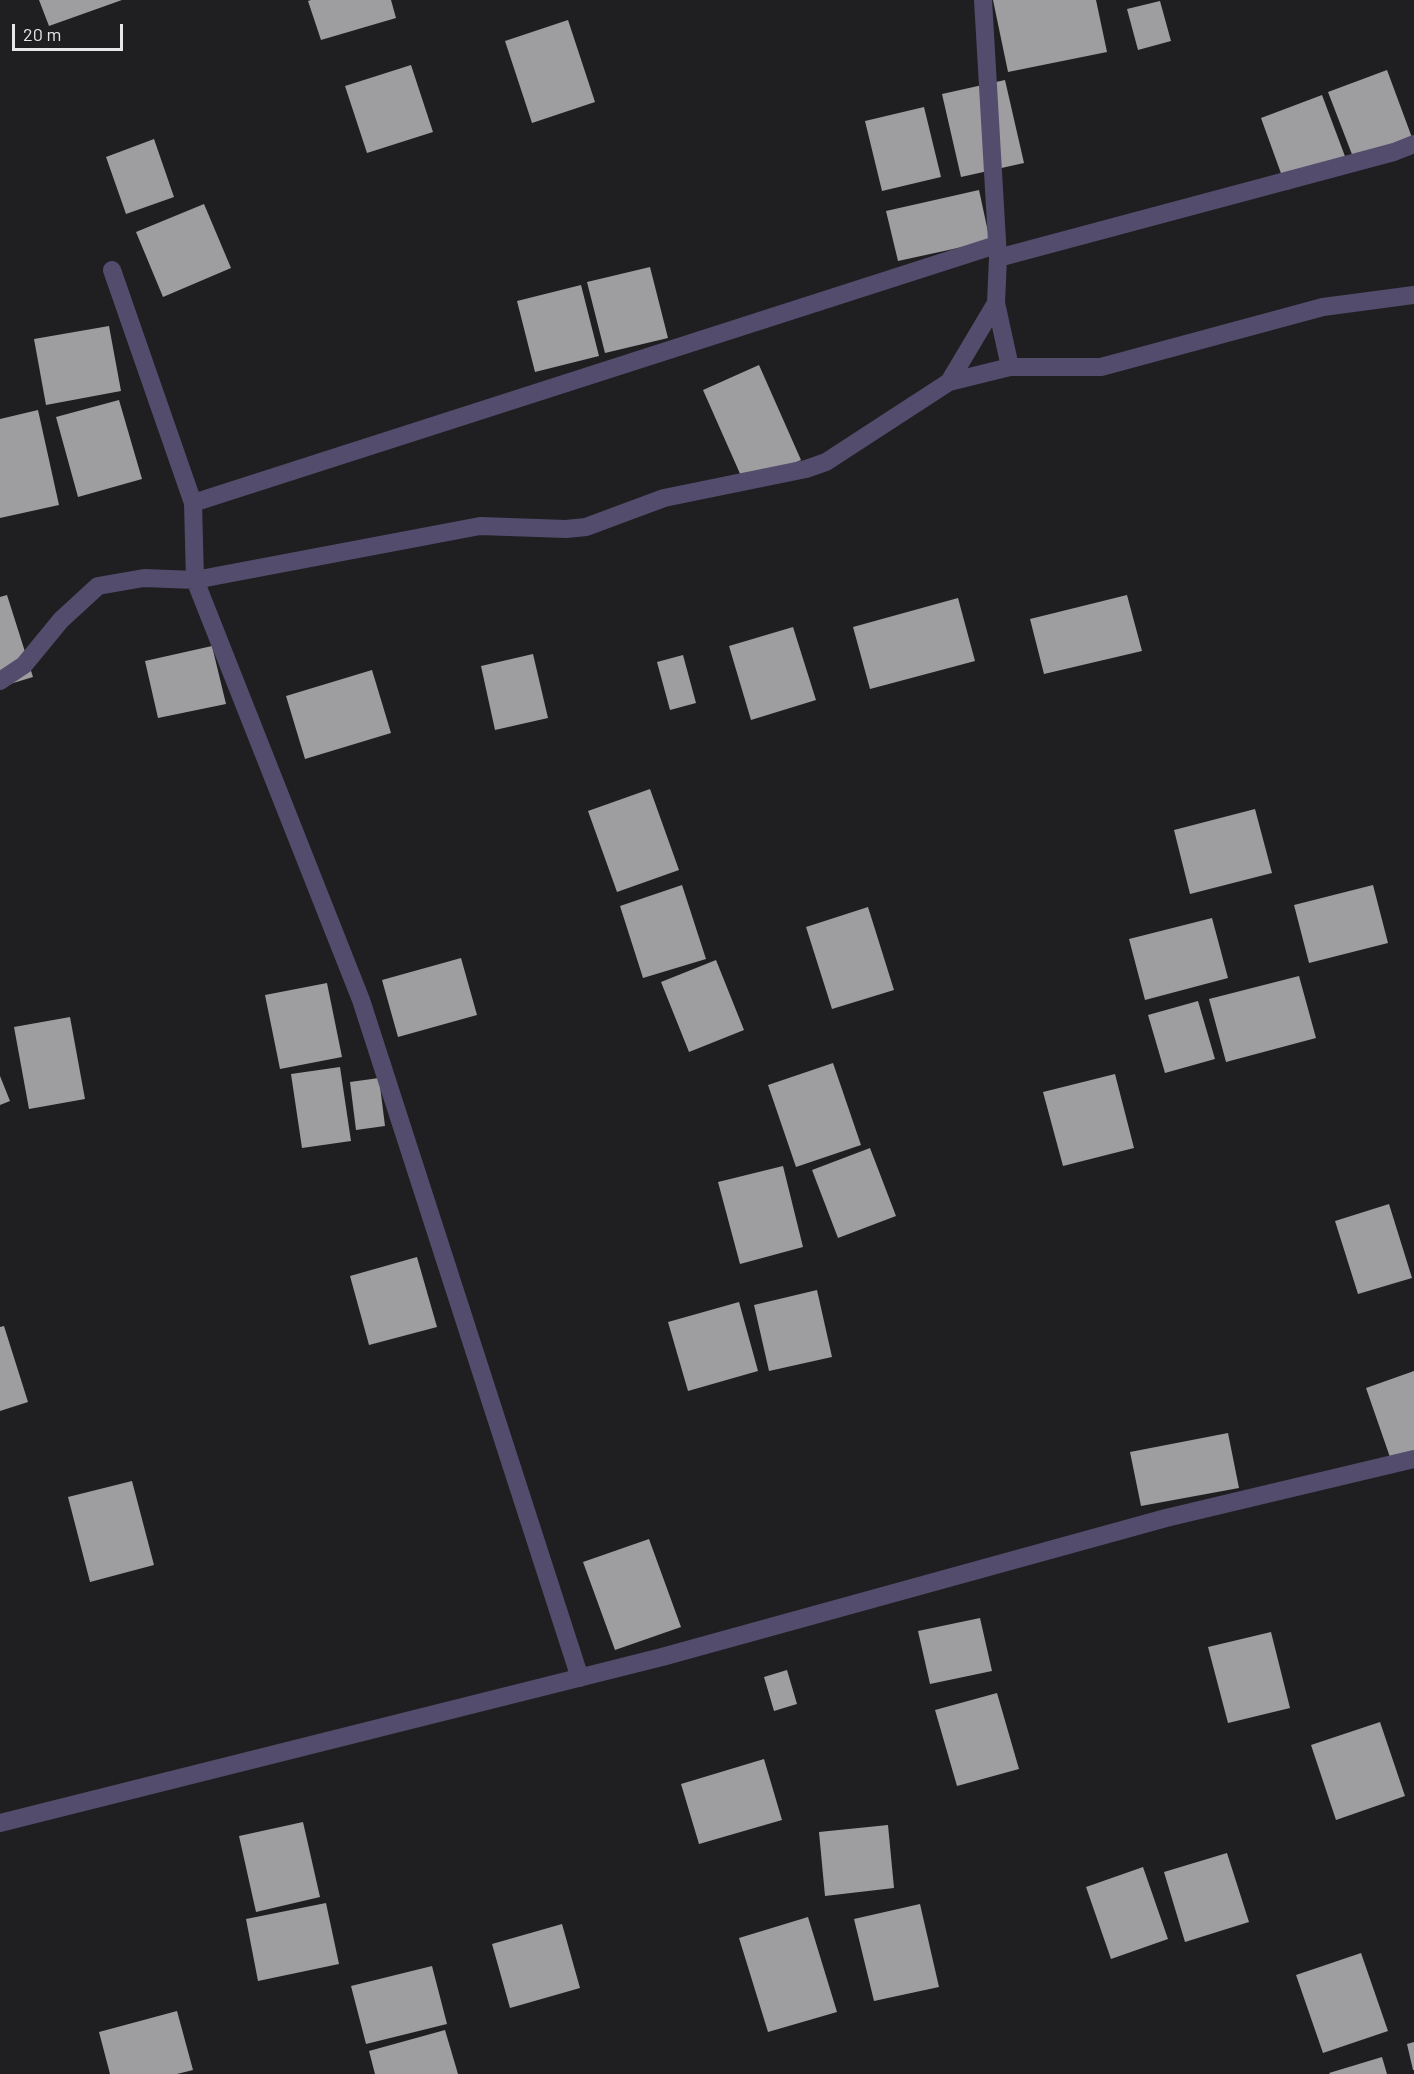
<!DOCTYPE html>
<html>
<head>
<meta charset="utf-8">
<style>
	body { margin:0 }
	#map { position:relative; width:1414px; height:2074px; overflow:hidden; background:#1f1f21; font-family:Barlow,sans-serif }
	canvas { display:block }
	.scale { position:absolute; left:12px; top:24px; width:111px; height:27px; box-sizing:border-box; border:3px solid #e7e6e8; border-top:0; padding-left:8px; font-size:18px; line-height:21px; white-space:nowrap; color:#e7e6e8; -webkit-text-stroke:4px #1f1f21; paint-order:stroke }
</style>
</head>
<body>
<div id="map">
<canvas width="1414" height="2074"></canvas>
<div class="scale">20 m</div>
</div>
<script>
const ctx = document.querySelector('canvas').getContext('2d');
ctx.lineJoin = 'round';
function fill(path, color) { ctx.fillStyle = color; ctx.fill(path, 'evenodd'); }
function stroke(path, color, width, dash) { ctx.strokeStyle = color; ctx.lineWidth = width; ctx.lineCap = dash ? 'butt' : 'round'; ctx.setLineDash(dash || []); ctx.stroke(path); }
fill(new Path2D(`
	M 39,0 L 122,0 L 49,26 Z
	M 311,0 L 391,0 L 396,18 L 321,40 L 308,1 Z
	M 993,0 L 1096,0 L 1107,52 L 1008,72 Z
	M 1160,1 L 1171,41 L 1138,50 L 1127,9 Z
	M 568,20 L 595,102 L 532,123 L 505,41 Z
	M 411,65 L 433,132 L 367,153 L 345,86 Z
	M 1387,70 L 1414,143 L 1358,170 L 1328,92 Z
	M 1005,80 L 1024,163 L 961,177 L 942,94 Z
	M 1322,95 L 1349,167 L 1287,190 L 1261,118 Z
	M 924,107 L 941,177 L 882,191 L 865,121 Z
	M 154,139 L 174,197 L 126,214 L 106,157 Z
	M 979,190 L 990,241 L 898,261 L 886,211 Z
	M 204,204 L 231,268 L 163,297 L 136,232 Z
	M 650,267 L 668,338 L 605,353 L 587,282 Z
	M 581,285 L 599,356 L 535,372 L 517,301 Z
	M 109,326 L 121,391 L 46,405 L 34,339 Z
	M 759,365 L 801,460 L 745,485 L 703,390 Z
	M 119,400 L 142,479 L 78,497 L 56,417 Z
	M 38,410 L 59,505 L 0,518 L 0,419 Z
	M 7,595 L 33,677 L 0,687 L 0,597 Z
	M 1127,595 L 1142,651 L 1044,674 L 1030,619 Z
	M 958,598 L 975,661 L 870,689 L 853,627 Z
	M 793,627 L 816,700 L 751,720 L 729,646 Z
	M 212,646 L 226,704 L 158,718 L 145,661 Z
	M 533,654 L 548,718 L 495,730 L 481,666 Z
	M 683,655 L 696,703 L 670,710 L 657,662 Z
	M 372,670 L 391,733 L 305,759 L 286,696 Z
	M 650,789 L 679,870 L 617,892 L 588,811 Z
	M 1255,809 L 1272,873 L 1190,894 L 1174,830 Z
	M 682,885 L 706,959 L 643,978 L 620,906 Z
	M 1373,885 L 1388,943 L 1309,963 L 1294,905 Z
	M 868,907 L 894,990 L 832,1009 L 806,927 Z
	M 1212,918 L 1228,978 L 1145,1000 L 1129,939 Z
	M 461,958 L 477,1015 L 398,1037 L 382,980 Z
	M 716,960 L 744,1030 L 689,1052 L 661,982 Z
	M 1299,976 L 1316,1038 L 1226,1062 L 1209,999 Z
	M 327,983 L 342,1057 L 280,1069 L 265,995 Z
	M 1198,1001 L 1215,1059 L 1165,1073 L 1148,1015 Z
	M 70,1017 L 85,1099 L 29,1109 L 14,1027 Z
	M 833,1063 L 861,1145 L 796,1167 L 768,1085 Z
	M 340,1067 L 351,1141 L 302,1148 L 291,1074 Z
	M 1115,1074 L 1134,1148 L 1063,1166 L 1043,1092 Z
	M 0,1076 L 10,1101 L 0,1105 Z
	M 379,1078 L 385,1126 L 356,1130 L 350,1082 Z
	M 870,1148 L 896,1216 L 838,1238 L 812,1170 Z
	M 783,1166 L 803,1247 L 740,1264 L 718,1182 Z
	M 1389,1204 L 1412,1278 L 1358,1294 L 1335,1221 Z
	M 417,1257 L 437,1327 L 369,1345 L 350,1276 Z
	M 817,1290 L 832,1357 L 769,1371 L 754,1305 Z
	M 739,1302 L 758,1371 L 688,1391 L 668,1322 Z
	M 4,1326 L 28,1402 L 0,1411 L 0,1327 Z
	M 1414,1371 L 1414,1455 L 1392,1463 L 1366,1388 Z
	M 1228,1433 L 1239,1488 L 1141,1506 L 1130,1452 Z
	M 132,1481 L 154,1565 L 90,1582 L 68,1497 Z
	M 649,1539 L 681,1627 L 615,1650 L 583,1562 Z
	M 980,1618 L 992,1671 L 930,1684 L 918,1631 Z
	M 1271,1632 L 1290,1708 L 1228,1723 L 1208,1647 Z
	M 787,1670 L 797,1704 L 774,1711 L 764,1677 Z
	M 997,1693 L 1019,1769 L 957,1786 L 935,1710 Z
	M 1380,1722 L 1405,1796 L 1336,1820 L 1311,1745 Z
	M 764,1759 L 782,1820 L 699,1844 L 681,1784 Z
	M 303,1822 L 320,1897 L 256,1912 L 239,1836 Z
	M 888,1825 L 894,1888 L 825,1896 L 819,1832 Z
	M 1227,1853 L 1249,1922 L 1185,1942 L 1164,1872 Z
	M 1143,1867 L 1168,1939 L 1111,1959 L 1086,1887 Z
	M 326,1903 L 339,1964 L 258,1981 L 246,1919 Z
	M 920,1904 L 939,1987 L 874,2001 L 854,1919 Z
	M 808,1917 L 837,2012 L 768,2032 L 739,1938 Z
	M 562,1924 L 580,1988 L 510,2008 L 492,1944 Z
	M 1361,1953 L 1388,2031 L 1323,2053 L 1296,1975 Z
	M 432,1966 L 447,2024 L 366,2044 L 351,1986 Z
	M 177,2011 L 193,2070 L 177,2074 L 110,2074 L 99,2032 Z
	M 445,2030 L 458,2074 L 375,2074 L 369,2051 Z
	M 1414,2042 L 1414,2070 L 1413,2070 L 1407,2044 Z
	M 1382,2057 L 1387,2074 L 1330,2074 L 1329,2073 Z`), '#9e9da0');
stroke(new Path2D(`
	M 983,0 L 998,258 L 996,303 L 1010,367
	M 998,258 L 1394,152 L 1414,144
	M 112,270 L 193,503 L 195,580 L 361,1000 L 580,1678
	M 949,382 L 996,303
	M 193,503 L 996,245
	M 0,681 L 24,665 L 61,620 L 98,586 L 144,578 L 195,580 L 480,526 L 566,529 L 586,527 L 664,498 L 806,469 L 826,462 L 949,382 L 1010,367 L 1101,367 L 1323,307 L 1414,295
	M 0,1823 L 662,1657 L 1166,1518 L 1414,1459`), '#544c6d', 18);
</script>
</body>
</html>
